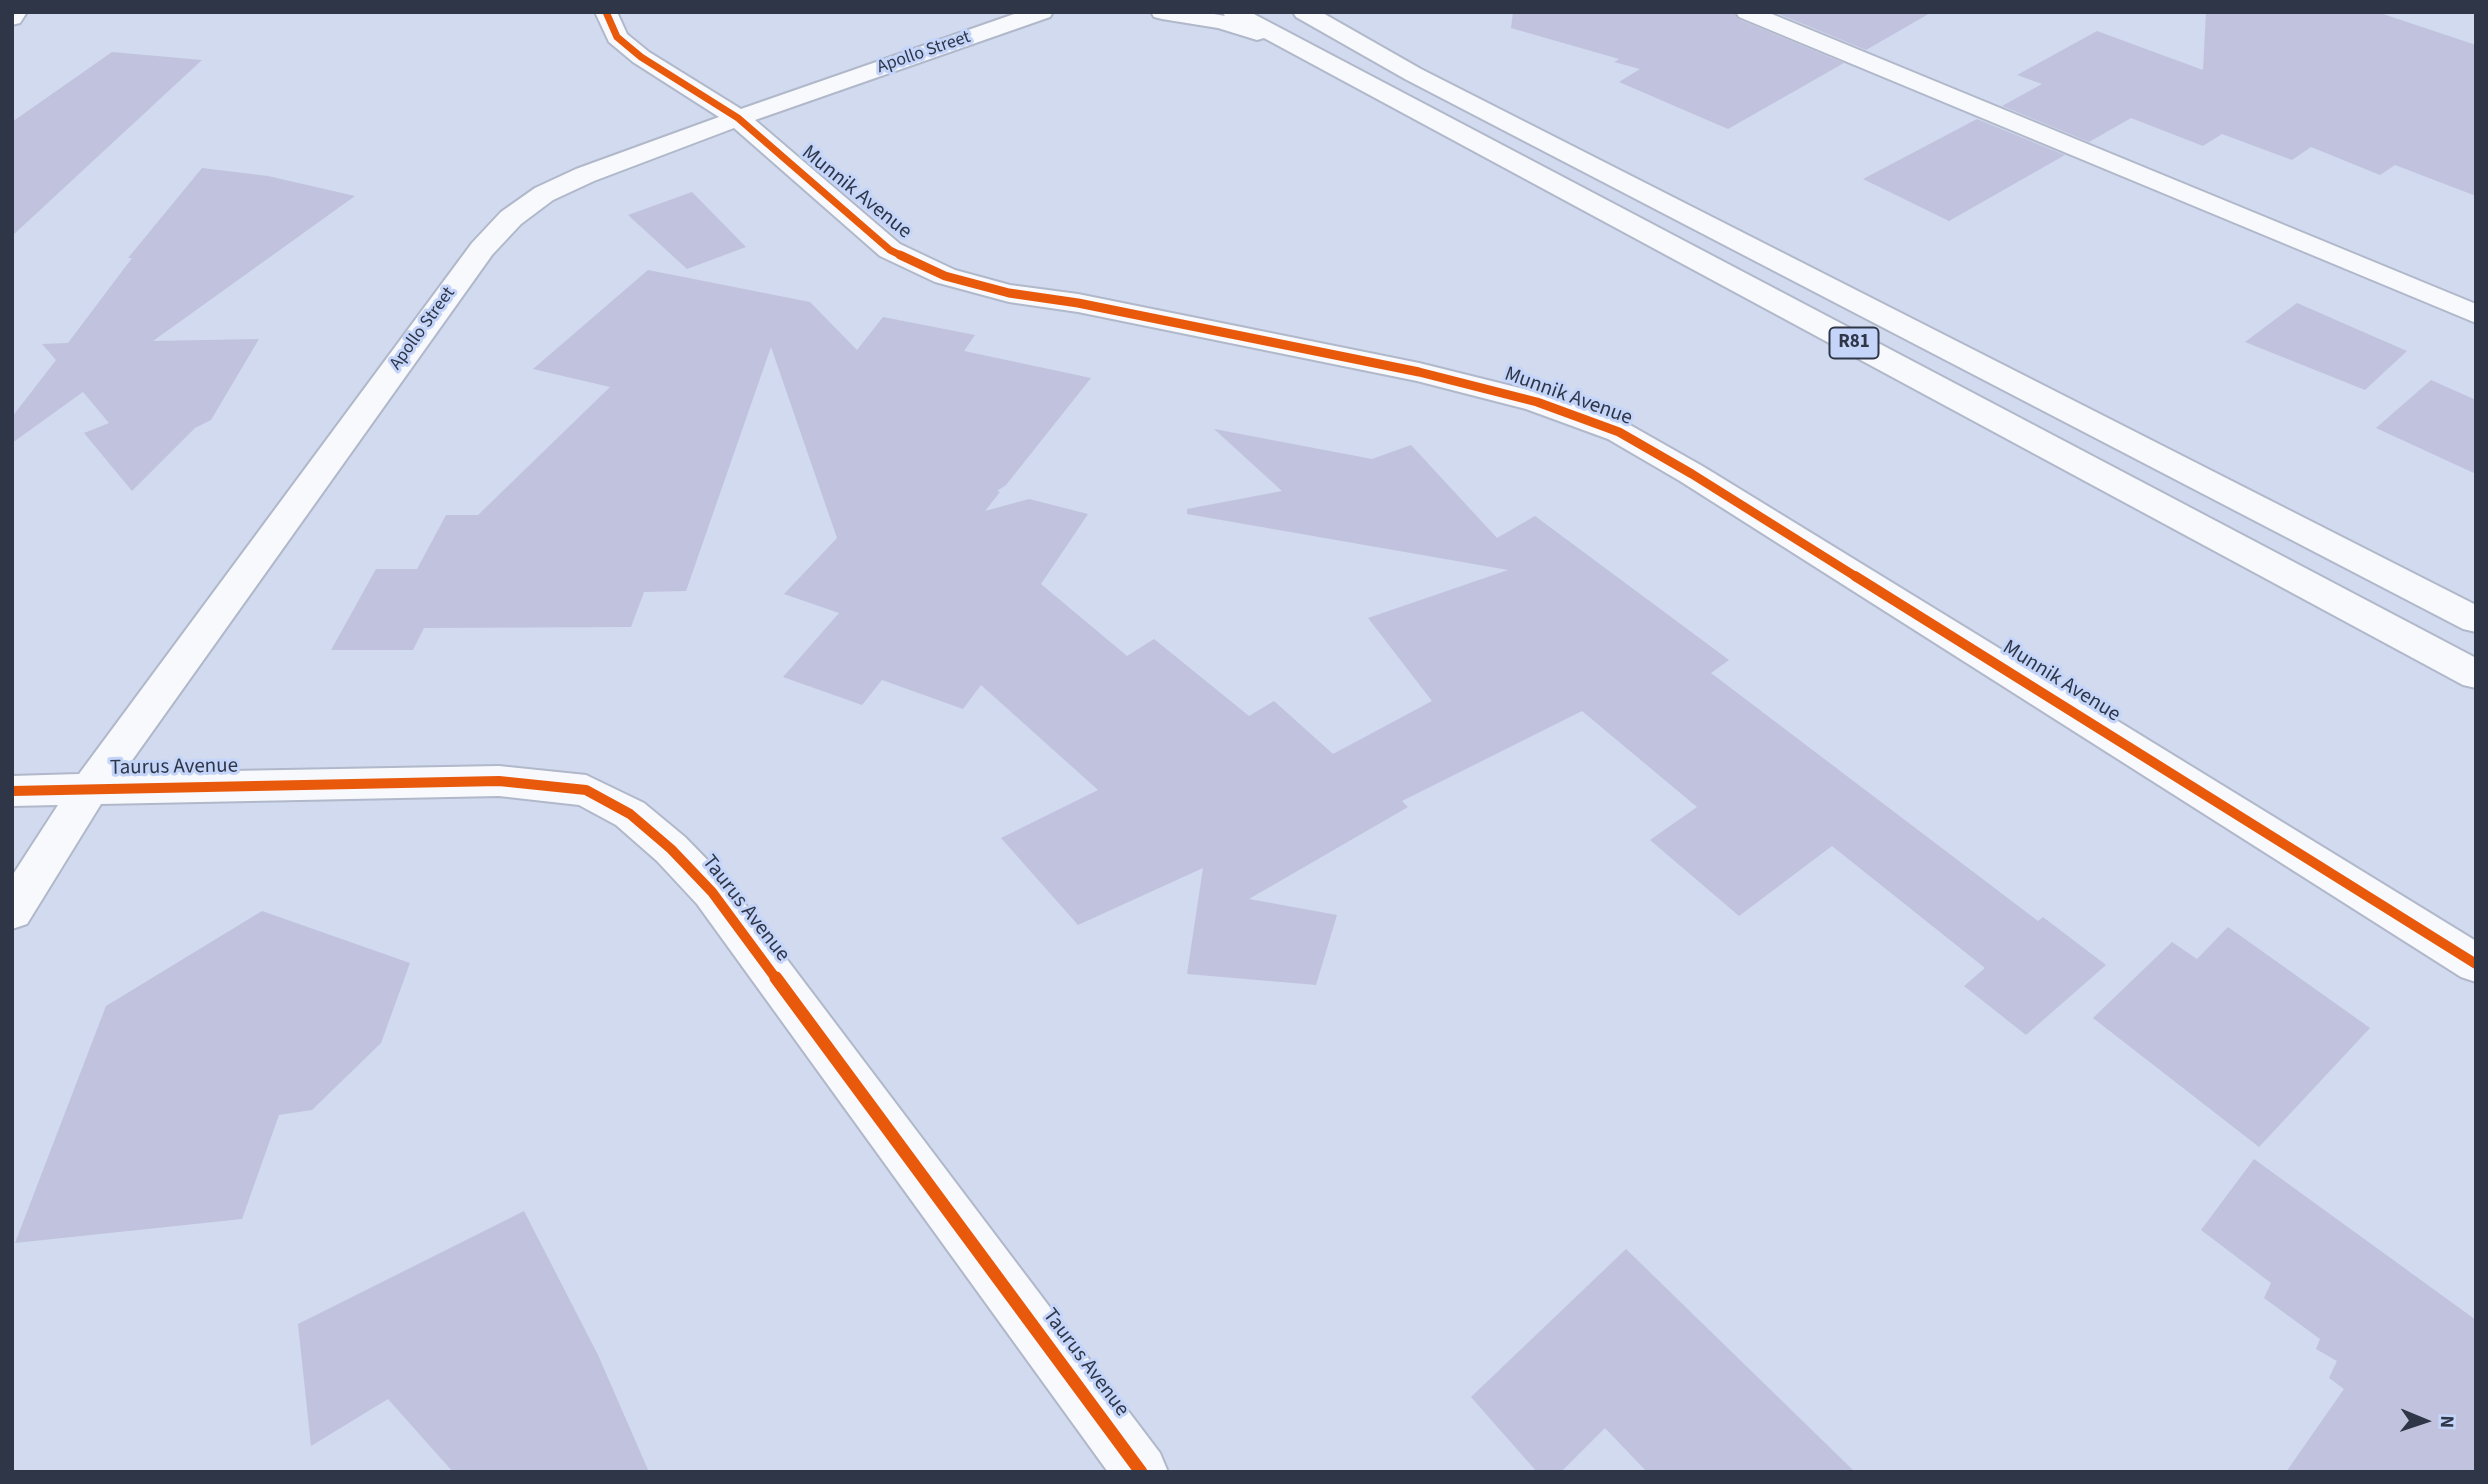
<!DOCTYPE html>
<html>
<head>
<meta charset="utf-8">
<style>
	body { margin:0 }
	#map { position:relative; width:2488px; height:1484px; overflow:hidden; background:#d1daee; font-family:"Source Sans 3",sans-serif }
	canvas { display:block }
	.frame { position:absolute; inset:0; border:14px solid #2e3648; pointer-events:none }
	.north { position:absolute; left:2390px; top:1386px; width:70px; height:70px; -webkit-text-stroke:5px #c5d5fa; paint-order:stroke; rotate:92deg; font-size:19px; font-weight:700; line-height:28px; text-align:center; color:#2e3648 }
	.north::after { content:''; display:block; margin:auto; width:24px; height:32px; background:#2e3648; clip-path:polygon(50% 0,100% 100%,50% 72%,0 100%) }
</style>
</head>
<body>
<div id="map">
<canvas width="2488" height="1484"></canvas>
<div class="frame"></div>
<div class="north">N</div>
</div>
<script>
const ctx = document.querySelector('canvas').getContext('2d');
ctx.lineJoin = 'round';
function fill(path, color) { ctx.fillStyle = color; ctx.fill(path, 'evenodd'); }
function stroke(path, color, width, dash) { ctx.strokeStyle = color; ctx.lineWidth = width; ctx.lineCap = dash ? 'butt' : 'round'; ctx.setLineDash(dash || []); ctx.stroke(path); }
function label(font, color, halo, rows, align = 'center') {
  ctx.font = font + ' "Source Sans 3",sans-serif'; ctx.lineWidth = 6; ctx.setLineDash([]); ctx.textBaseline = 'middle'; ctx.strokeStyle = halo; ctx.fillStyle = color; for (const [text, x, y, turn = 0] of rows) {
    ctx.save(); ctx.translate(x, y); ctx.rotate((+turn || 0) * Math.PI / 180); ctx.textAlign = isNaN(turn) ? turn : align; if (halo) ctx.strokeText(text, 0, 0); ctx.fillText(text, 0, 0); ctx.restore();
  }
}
fill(new Path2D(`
	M 1513,12 L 1734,12 L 1738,19 L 1844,63 L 1728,129 L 1619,82 L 1640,69 L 1614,62 L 1619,59 L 1511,28 Z
	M 1774,12 L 1932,12 L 1866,50 Z
	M 2206,12 L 2377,12 L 2476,45 L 2476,196 L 2395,165 L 2380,175 L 2311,147 L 2292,160 L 2222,134 L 2203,146 L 2131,118 L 2089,142 L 2002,106 L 2042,84 L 2017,75 L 2097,31 L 2203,70 Z
	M 112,52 L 202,60 L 12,236 L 12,122 Z
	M 1977,119 L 2065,155 L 1949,221 L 1863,179 Z
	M 202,168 L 268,176 L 355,196 L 153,341 L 259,339 L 211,420 L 195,428 L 132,491 L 84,433 L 109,423 L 83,392 L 12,443 L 12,417 L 56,360 L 42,344 L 68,343 L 132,258 L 128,258 Z
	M 692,192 L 746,247 L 687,269 L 628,215 Z
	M 648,270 L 810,302 L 857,350 L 883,317 L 975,335 L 964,351 L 1091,378 L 1006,485 L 997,491 L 1000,492 L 985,511 L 1029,499 L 1088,514 L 1041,584 L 1127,656 L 1154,639 L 1249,716 L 1274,701 L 1333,754 L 1432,701 L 1368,618 L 1508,570 L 1187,514 L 1187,509 L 1282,491 L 1214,429 L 1372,459 L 1411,445 L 1497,538 L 1535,516 L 1729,660 L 1711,673 L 2038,921 L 2043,917 L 2106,965 L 2026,1035 L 1964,986 L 1985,968 L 1832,846 L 1739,916 L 1650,840 L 1697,807 L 1582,711 L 1402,801 L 1408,807 L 1249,899 L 1337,915 L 1316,985 L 1187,974 L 1203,868 L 1078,925 L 1001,838 L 1098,790 L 981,685 L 963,709 L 882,680 L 862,705 L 783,677 L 839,613 L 784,594 L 837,538 L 771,347 L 686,591 L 644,592 L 631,627 L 424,628 L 413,650 L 331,650 L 376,569 L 417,569 L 446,515 L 478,515 L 610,387 L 533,369 Z
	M 2297,303 L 2407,351 L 2365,390 L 2245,342 Z
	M 2431,380 L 2476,400 L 2476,474 L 2376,428 Z
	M 262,911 L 410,963 L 381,1043 L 312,1110 L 279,1115 L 242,1219 L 15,1243 L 106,1006 Z
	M 2228,927 L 2370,1028 L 2259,1147 L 2093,1018 L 2172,942 L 2197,959 Z
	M 2254,1159 L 2476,1320 L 2476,1472 L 2286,1472 L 2344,1389 L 2329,1378 L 2337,1361 L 2316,1349 L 2320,1339 L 2264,1298 L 2271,1283 L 2201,1230 Z
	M 524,1211 L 598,1355 L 649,1472 L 453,1472 L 388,1399 L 311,1446 L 298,1324 Z
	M 1626,1249 L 1855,1472 L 1647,1472 L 1605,1428 L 1561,1472 L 1537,1472 L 1471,1397 Z`), '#c1c3de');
const minor = new Path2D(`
	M 12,12 L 27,12 L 20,23 L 12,25 Z
	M 595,12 L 617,12 L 627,34 L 649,52 L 741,109 L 1020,12 L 1053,12 L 1050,17 L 755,120 L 900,244 L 955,270 L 1010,285 L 1078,294 L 1419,363 L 1548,395 L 1630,425 L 1704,467 L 2476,941 L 2476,982 L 2461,977 L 1680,481 L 1608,439 L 1526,409 L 1417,381 L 1078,312 L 1009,302 L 935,282 L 880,256 L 734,128 L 594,181 L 553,200 L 521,224 L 492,255 L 123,773 L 499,766 L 586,775 L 644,803 L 685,837 L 727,880 L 1160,1453 L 1168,1472 L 1108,1472 L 697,904 L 657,861 L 616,825 L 579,805 L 499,796 L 101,804 L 27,924 L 12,929 L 12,876 L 58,805 L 12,806 L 12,776 L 79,774 L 472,243 L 501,212 L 535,188 L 576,169 L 719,117 L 633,62 L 609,42 Z
	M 1736,12 L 1767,12 L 2476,304 L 2476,323 L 1739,17 Z`);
const major = new Path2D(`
	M 1151,12 L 1203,12 L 1225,16 L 1222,12 L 1250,12 L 2476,658 L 2476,688 L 2463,685 L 1264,38 L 1257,40 L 1218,28 L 1162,19 L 1154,17 Z
	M 1293,12 L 1321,12 L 1421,69 L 2476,605 L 2476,632 L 2463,629 L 1405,79 L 1296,17 Z`);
stroke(minor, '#b0b8ca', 4);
stroke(major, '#b0b8ca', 4);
fill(minor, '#f8f9fc');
fill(major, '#f8f9fc');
stroke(new Path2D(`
	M 606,12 L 617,37 L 641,57 L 738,118 L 890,250 L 904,257`), '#e8590c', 7);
stroke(new Path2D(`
	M 900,255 L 945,276 L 1009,293 L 1078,303 L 1419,372 L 1537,402 L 1619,432 L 1692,474 L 1858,578`), '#e8590c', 9);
stroke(new Path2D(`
	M 1855,576 L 2476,964
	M 12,791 L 499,781 L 586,790 L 630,814 L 671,849 L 712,892 L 777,980`), '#e8590c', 10);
stroke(new Path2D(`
	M 776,978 L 1141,1472`), '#e8590c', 13);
label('18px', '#2e3648', '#c5d5fa', [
	["Apollo Street",924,53,-19],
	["Apollo Street",423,329,-54]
]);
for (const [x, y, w] of [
	[1854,343,49]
]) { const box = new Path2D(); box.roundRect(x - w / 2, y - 15.5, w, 31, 5); ctx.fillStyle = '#c5d5fa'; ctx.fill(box); stroke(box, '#2e3648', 2); }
label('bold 19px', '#2e3648', null, [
	["R81",1854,343]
]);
label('21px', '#2e3648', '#c5d5fa', [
	["Munnik Avenue",856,193,39],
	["Munnik Avenue",1568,397,20],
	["Munnik Avenue",2061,682,32],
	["Taurus Avenue",174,768,-1],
	["Taurus Avenue",745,909,52],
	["Taurus Avenue",1085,1363,53]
]);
</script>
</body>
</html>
